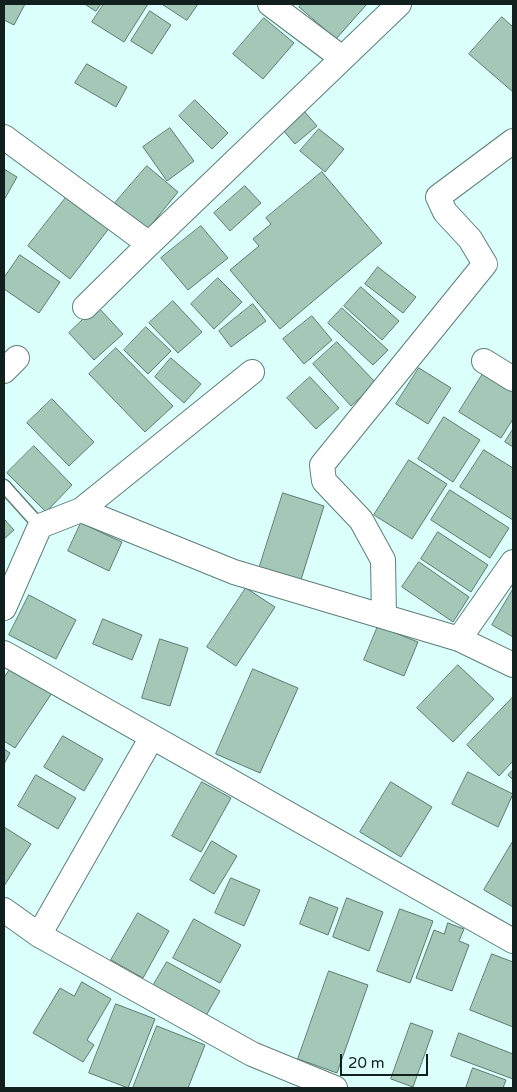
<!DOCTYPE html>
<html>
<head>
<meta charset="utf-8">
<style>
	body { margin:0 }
	#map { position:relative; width:517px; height:1092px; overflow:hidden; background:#dbfffb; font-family:"Varela Round",sans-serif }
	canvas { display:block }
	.frame { position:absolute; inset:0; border:5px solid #111f1e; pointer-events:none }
	.scale { position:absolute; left:340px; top:1054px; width:88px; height:22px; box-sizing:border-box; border:2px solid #111f1e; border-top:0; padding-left:6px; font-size:15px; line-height:18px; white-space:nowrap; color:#111f1e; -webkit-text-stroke:4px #dbfffb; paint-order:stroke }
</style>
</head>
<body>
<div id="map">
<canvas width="517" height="1092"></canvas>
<div class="frame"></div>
<div class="scale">20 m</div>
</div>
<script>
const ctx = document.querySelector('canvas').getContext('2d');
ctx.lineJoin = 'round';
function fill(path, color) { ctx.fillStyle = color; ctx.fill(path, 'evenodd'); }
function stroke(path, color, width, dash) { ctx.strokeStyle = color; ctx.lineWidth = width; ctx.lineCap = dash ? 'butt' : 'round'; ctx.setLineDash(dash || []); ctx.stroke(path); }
const building = new Path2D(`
	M 4,4 L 25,4 L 14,25 L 4,20 Z
	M 85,4 L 101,4 L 96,11 Z
	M 104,4 L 148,4 L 124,42 L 92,22 Z
	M 162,4 L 198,4 L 187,20 Z
	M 302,4 L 367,4 L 336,39 L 299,7 Z
	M 150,11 L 171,25 L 152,54 L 131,41 Z
	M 502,17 L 513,27 L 513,92 L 469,54 Z
	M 264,18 L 294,43 L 263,79 L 233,54 Z
	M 87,64 L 127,87 L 116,107 L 75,83 Z
	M 195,100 L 228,133 L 212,149 L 179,116 Z
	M 304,111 L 317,126 L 295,144 L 282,129 Z
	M 170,128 L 194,161 L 167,181 L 143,147 Z
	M 319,129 L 344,149 L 325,172 L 300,151 Z
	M 147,166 L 178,192 L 147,230 L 115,203 Z
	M 4,169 L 17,177 L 4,200 Z
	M 322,172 L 382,243 L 280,329 L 230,270 L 259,246 L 253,239 L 271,224 L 266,218 Z
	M 245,186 L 261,203 L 230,231 L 214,213 Z
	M 68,195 L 110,227 L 70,279 L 28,246 Z
	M 201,226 L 228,258 L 188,290 L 161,258 Z
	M 20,255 L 60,282 L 39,313 L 4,289 L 4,278 Z
	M 378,267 L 416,297 L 403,313 L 365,284 Z
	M 218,278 L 242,302 L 214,329 L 191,304 Z
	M 361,287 L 399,321 L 382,340 L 344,306 Z
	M 173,301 L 202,332 L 178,353 L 149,323 Z
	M 253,304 L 266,321 L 231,347 L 219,331 Z
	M 97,306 L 123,334 L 94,360 L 69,333 Z
	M 342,308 L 388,350 L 373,365 L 328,323 Z
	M 312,316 L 332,340 L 304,364 L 283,339 Z
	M 146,327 L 171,351 L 148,374 L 124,350 Z
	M 337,342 L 376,383 L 351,406 L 313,364 Z
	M 116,348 L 173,406 L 145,432 L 89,374 Z
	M 171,358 L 201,384 L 184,403 L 155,377 Z
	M 419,368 L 451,388 L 428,424 L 396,404 Z
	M 484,372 L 513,391 L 513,419 L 501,438 L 459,412 Z
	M 310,377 L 339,408 L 316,429 L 287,398 Z
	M 52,399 L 94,442 L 69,466 L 27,423 Z
	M 444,417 L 480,440 L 453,482 L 418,459 Z
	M 513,429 L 513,447 L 505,442 Z
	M 34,446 L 72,485 L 46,512 L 7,473 Z
	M 484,450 L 513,468 L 513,520 L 460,487 Z
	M 409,460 L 447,484 L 412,539 L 374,515 Z
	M 450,490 L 509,528 L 490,558 L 431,520 Z
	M 283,493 L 324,506 L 299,586 L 258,572 Z
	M 4,519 L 14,530 L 4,539 Z
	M 81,523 L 122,542 L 109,571 L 68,551 Z
	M 438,532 L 488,565 L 471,592 L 421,559 Z
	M 419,562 L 469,597 L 453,622 L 402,587 Z
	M 246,588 L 275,607 L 236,666 L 207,647 Z
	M 513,589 L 513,637 L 492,625 Z
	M 29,595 L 76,620 L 56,659 L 9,635 Z
	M 103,619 L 142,635 L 132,660 L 93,644 Z
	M 378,626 L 418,642 L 404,676 L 364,660 Z
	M 160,639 L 188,648 L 170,706 L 142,698 Z
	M 14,663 L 54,690 L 15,748 L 4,741 L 4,678 Z
	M 458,665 L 494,699 L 453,742 L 417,708 Z
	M 253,669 L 298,688 L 260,773 L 216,754 Z
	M 513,697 L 513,761 L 499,776 L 467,745 Z
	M 63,736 L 103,759 L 84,791 L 44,767 Z
	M 4,749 L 10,753 L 4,764 Z
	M 513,770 L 513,780 L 508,775 Z
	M 468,772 L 513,794 L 498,827 L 452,804 Z
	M 36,775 L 76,798 L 58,829 L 18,806 Z
	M 202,782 L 231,798 L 201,852 L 172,836 Z
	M 391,782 L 432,807 L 401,857 L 360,832 Z
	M 4,827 L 31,844 L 4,886 Z
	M 212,841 L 237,856 L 214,894 L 190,880 Z
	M 513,841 L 513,907 L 484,890 Z
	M 231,878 L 260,890 L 244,926 L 215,913 Z
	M 310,897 L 338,908 L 328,935 L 300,924 Z
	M 347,898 L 383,912 L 369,951 L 333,937 Z
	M 400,909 L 433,921 L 410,983 L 377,971 Z
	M 138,913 L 169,931 L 143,978 L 111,960 Z
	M 194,919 L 241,945 L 220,983 L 173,958 Z
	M 448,923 L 464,929 L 459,941 L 469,945 L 452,991 L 416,978 L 434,930 L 444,934 Z
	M 492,954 L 513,962 L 513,1027 L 470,1010 Z
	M 167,962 L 220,991 L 203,1021 L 150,991 Z
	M 329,971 L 368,985 L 337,1073 L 298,1059 Z
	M 82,982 L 111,999 L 87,1040 L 94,1045 L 83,1062 L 33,1033 L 60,988 L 74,996 Z
	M 116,1004 L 155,1019 L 128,1088 L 89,1073 Z
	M 411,1023 L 433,1031 L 413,1087 L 391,1079 Z
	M 157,1026 L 205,1045 L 188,1088 L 133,1088 Z
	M 459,1033 L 513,1054 L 513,1079 L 451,1056 Z
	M 473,1068 L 506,1080 L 503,1088 L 466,1088 Z`);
fill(building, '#a3c8b7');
stroke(building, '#5e7a6d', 1);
const lane = new Path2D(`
	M 4,486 L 40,526`);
const street = new Path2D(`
	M 270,4 L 342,58
	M 4,137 L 149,244 L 399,4
	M 85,307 L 149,244
	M 484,361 L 513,379
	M 4,371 L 17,358
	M 81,510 L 252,372
	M 4,608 L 40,526 L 81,510 L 234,572 L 459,639 L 513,665
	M 384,616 L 383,560 L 361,520 L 324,481 L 322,465 L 485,264 L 470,239 L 445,212 L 438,197 L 513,141
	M 459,639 L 513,562
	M 4,653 L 513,941
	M 4,910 L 39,935 L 252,1054 L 335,1088
	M 39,935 L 152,737`);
stroke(lane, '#5e7e7b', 15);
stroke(street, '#5e7e7b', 26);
stroke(lane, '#fff', 12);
stroke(street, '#fff', 24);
</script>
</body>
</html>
